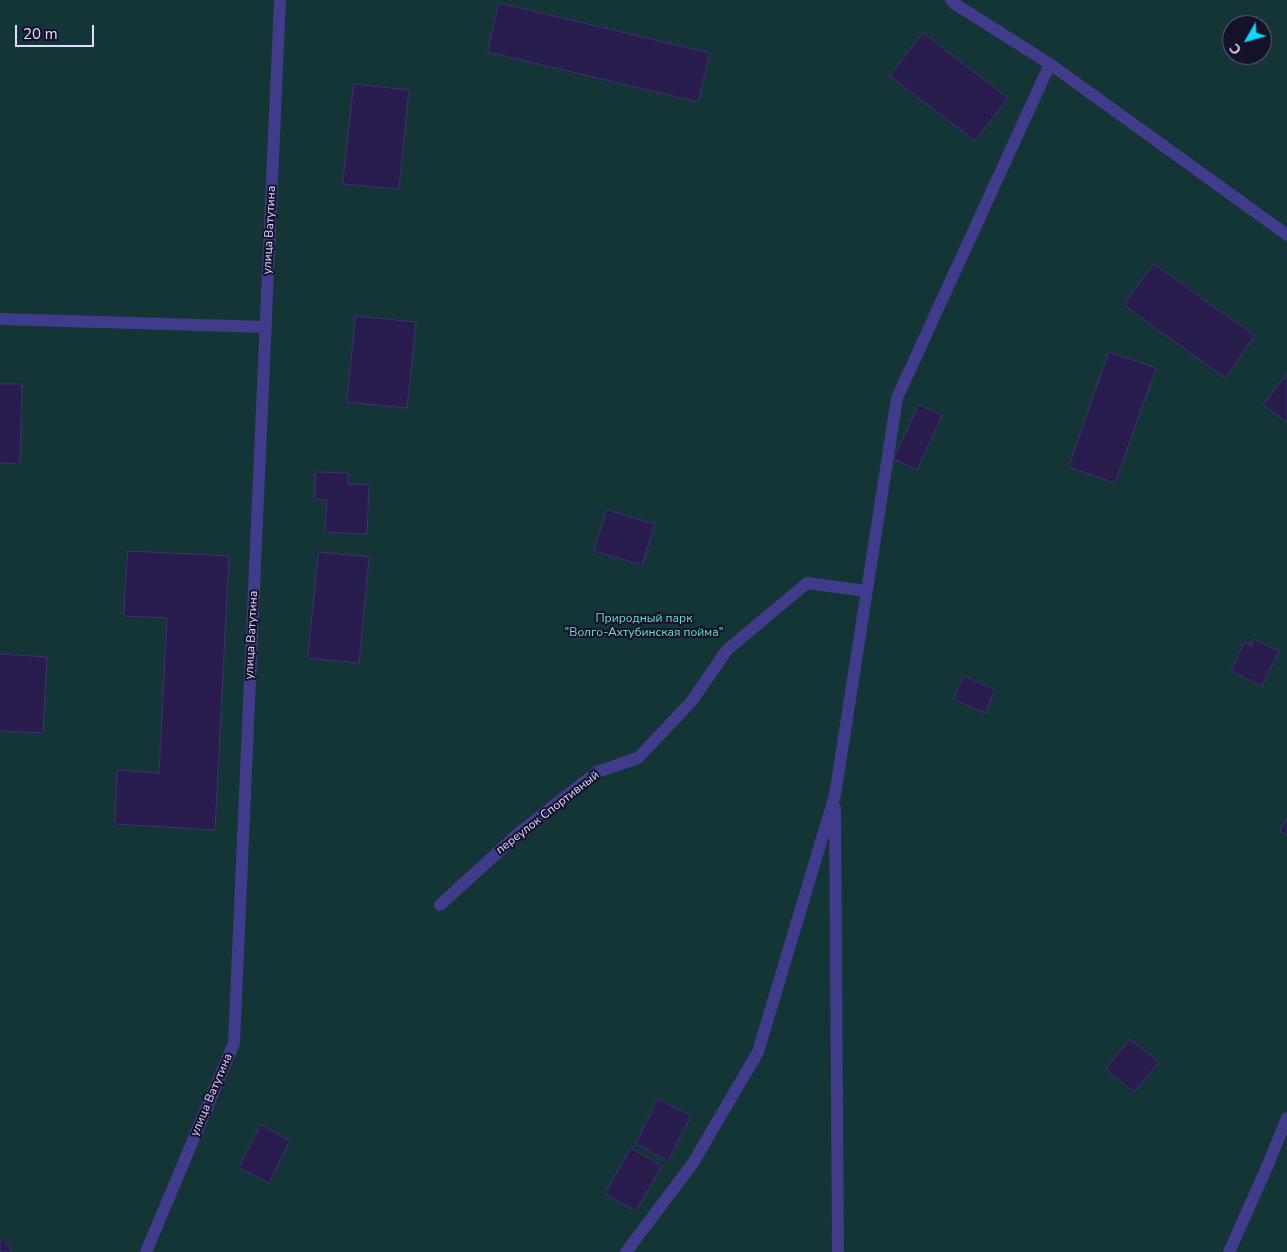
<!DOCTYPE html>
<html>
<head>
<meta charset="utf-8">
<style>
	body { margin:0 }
	#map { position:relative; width:1287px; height:1252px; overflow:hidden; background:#16112b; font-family:"Nunito Sans",sans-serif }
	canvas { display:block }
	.north { position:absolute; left:1222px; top:15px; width:50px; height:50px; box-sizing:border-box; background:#16112b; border:1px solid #676280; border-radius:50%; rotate:232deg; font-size:14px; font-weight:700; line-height:20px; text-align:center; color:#e1dbff }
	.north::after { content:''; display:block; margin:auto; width:18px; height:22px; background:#07dcff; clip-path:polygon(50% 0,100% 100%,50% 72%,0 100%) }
	.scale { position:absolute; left:15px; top:25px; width:79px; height:22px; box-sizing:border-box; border:2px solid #e1dbff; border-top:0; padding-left:6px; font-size:15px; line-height:18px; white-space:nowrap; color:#e1dbff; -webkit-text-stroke:4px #16112b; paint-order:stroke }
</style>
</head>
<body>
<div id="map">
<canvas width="1287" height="1252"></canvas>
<div class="north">С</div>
<div class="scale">20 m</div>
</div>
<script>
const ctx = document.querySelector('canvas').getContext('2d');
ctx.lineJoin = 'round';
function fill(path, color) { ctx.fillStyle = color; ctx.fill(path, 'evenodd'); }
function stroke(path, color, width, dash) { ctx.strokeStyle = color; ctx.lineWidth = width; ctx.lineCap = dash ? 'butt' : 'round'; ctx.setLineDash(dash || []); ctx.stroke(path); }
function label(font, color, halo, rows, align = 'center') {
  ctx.font = font + ' "Nunito Sans",sans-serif'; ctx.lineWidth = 4; ctx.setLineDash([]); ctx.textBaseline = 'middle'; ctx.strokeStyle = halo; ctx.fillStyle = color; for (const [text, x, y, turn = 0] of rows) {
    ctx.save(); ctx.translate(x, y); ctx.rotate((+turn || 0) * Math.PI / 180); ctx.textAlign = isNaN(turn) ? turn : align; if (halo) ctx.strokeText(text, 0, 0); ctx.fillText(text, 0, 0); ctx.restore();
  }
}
fill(new Path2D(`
	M 0,0 L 1287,0 L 1287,1252 L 0,1252 ZM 1232,25 L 1262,25 L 1262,55 L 1232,55 Z`), '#133535');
const building = new Path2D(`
	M 499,3 L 710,53 L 698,102 L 488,52 Z
	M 923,33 L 1008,98 L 975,141 L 890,76 Z
	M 354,84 L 409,90 L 399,189 L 343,184 Z
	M 1154,264 L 1255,336 L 1225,378 L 1124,305 Z
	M 356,316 L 416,322 L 407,408 L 347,402 Z
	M 1109,352 L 1156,368 L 1115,483 L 1069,467 Z
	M 1287,374 L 1287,422 L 1263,405 Z
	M 0,384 L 22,384 L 20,464 L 0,463 Z
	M 919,405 L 942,415 L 917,470 L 894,459 Z
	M 316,472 L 348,473 L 348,484 L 369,485 L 367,534 L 325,532 L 327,500 L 315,499 Z
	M 607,510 L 655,524 L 642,565 L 594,551 Z
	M 128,551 L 229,556 L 215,830 L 115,824 L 117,770 L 159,773 L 167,618 L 124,616 Z
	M 319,552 L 369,557 L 359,663 L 308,658 Z
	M 1254,639 L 1279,651 L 1262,686 L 1231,671 L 1244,642 L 1251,646 Z
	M 0,654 L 47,657 L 43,733 L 0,731 Z
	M 964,676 L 995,690 L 985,713 L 954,699 Z
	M 1287,818 L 1287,835 L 1280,831 Z
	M 1130,1039 L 1159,1062 L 1134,1092 L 1106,1069 Z
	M 658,1099 L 691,1116 L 668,1161 L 636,1144 Z
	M 261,1125 L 290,1141 L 269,1183 L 239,1168 Z
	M 631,1148 L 662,1166 L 636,1211 L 605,1194 Z
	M 4,1239 L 12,1252 L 0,1252 L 0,1242 Z`);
fill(building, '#281c4d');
stroke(building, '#402e79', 1);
stroke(new Path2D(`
	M 951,0 L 955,4 L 1050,64 L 1287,235
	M 0,319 L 266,327
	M 835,808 L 838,1252
	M 440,905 L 519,833 L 597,772 L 638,758 L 691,702 L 727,650 L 807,583 L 866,591
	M 146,1252 L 234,1043 L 280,0
	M 626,1252 L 693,1163 L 758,1052 L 835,795 L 897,398 L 1050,64
	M 1229,1252 L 1267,1167 L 1287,1118`), '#413b8b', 12);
label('12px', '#e1dbff', '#16112b', [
	["улица Ватутина",270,230,-87],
	["улица Ватутина",252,635,-87],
	["переулок Спортивный",548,813,-38],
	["улица Ватутина",212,1095,-67]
]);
label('12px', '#63e3c8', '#16112b', [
	["Природный парк",644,619],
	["\"Волго-Ахтубинская пойма\"",644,633]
]);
</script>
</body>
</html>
